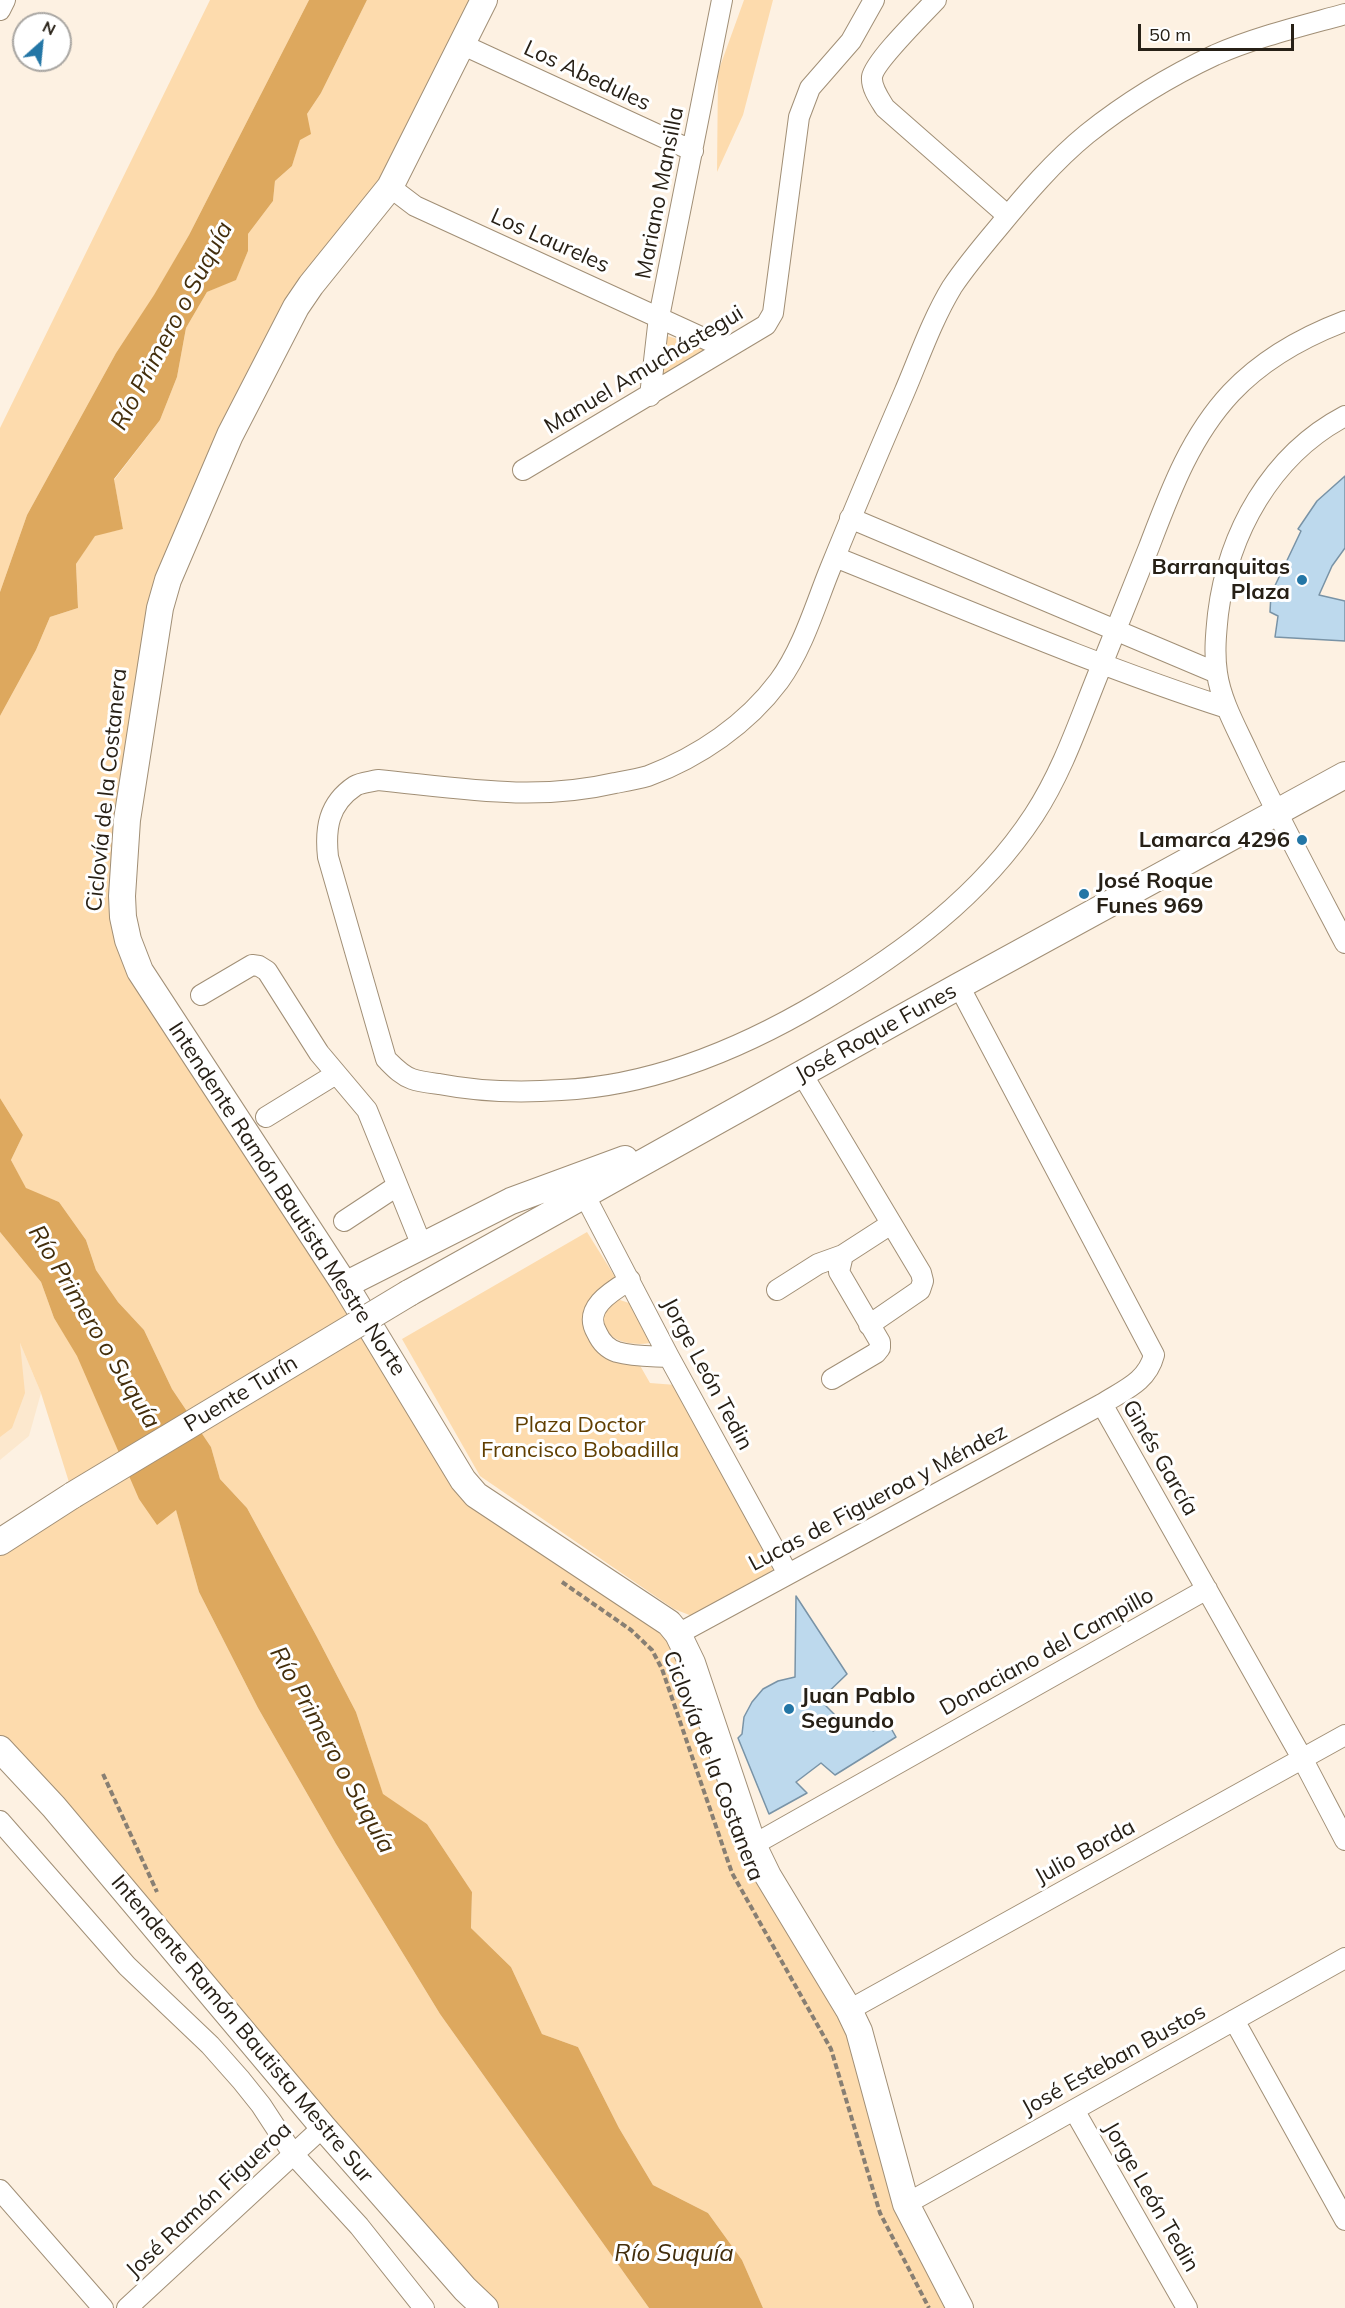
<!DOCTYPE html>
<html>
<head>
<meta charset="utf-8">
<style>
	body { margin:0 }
	#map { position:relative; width:1345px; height:2308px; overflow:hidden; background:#fdf1e2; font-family:Mulish,sans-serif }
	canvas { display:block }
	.north { position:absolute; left:12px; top:12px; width:60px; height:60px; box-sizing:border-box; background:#fff; border:2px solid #a9a6a2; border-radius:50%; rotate:27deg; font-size:16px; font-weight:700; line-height:24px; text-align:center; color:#272016 }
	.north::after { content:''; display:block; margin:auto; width:21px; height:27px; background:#2376a6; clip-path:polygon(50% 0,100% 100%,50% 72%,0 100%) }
	.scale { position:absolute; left:1138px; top:24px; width:156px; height:27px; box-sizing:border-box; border:3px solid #272016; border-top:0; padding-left:8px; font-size:18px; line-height:21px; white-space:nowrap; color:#272016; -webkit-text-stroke:4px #fff; paint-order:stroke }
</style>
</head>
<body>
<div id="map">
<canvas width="1345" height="2308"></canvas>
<div class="north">N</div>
<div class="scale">50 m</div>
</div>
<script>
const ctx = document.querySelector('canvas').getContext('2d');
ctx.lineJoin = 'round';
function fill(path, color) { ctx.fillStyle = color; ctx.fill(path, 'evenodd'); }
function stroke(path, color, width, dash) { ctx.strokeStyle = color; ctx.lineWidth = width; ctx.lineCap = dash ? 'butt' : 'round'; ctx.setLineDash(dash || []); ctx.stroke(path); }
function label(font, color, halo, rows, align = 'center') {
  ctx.font = font + ' Mulish,sans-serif'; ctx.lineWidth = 6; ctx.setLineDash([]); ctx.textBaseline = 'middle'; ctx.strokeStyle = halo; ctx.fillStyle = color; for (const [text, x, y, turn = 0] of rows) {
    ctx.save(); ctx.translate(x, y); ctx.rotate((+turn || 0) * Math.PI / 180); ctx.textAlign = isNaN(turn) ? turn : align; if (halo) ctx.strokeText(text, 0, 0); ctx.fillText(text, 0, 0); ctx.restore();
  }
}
fill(new Path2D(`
	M 0,1295 L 41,1393 L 29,1436 L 0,1460 Z`), '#fce8ce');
fill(new Path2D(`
	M 210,0 L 309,0 L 189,235 L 154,296 L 116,353 L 27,515 L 0,592 L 0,428 Z
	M 367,0 L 479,0 L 390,187 L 311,285 L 160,608 L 128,940 L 463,1480 L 669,1623 L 753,1845 L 849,2010 L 906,2204 L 960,2308 L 763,2308 L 742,2260 L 708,2213 L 653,2185 L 619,2128 L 578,2047 L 542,2034 L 511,1967 L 471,1928 L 472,1892 L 427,1824 L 383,1795 L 356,1712 L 317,1637 L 247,1508 L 220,1479 L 211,1447 L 172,1389 L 144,1330 L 118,1302 L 96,1270 L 86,1240 L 59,1202 L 26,1189 L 11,1160 L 23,1135 L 0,1098 L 0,716 L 36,650 L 50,617 L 78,608 L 76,564 L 95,535 L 123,529 L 114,480 L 160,420 L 177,377 L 186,328 L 207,292 L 236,279 L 248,251 L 248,234 L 273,201 L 275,181 L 292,166 L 307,114 L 321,93 Z
	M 744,0 L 773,0 L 743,115 L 717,172 L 718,72 Z
	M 667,336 L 714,349 L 656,387 Z
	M 0,1232 L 41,1282 L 54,1318 L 176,1509 L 199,1592 L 258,1708 L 336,1844 L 440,2014 L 649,2308 L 485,2308 L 0,1749 L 0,1542 L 73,1495 L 41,1393 L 20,1343 L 25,1393 L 12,1428 L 0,1437 Z
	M 587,1232 L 617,1280 L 592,1297 L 586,1322 L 638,1362 L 650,1383 L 676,1385 L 773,1570 L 692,1616 L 674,1609 L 480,1476 L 402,1339 Z
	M 617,1299 L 629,1303 L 650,1343 C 632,1346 607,1342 603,1322 C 602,1317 601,1317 604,1313 C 606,1308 613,1303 617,1299 Z`), '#fddbad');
fill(new Path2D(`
	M 309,0 L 367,0 L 321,93 L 307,114 L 311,134 L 300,140 L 292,166 L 275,181 L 273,201 L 248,234 L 248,251 L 236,280 L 207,292 L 186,328 L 177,377 L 160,420 L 114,479 L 123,529 L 95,536 L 76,564 L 78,608 L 50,617 L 36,650 L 0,716 L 0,592 L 27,515 L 116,353 L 154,295 L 189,235 Z
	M 0,1098 L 23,1135 L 11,1160 L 26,1188 L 59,1202 L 86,1240 L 96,1270 L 118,1302 L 144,1330 L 172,1389 L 211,1447 L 220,1479 L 247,1508 L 317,1637 L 356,1712 L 383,1794 L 427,1824 L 472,1892 L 471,1928 L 511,1967 L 542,2034 L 578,2047 L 619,2128 L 653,2185 L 708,2213 L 742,2260 L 763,2308 L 649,2308 L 440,2014 L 336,1844 L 258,1708 L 199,1592 L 176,1510 L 157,1525 L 139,1499 L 77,1356 L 54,1318 L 41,1282 L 0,1232 Z`), '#dda85e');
const building = new Path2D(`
	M 1345,476 L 1345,548 L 1332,566 L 1319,595 L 1345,601 L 1345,641 L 1275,637 L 1278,616 L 1270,612 L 1271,594 L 1301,531 L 1298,529 L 1317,501 Z
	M 796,1596 L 847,1674 L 820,1700 L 847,1727 L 866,1718 L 873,1731 L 888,1723 L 896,1737 L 835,1775 L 821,1763 L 796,1782 L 807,1793 L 769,1814 L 738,1738 L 742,1734 L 744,1717 L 752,1702 L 763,1689 L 778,1681 L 795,1677 Z`);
fill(building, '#bdd9ed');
stroke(building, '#7993a6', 1.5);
const minor = new Path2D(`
	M 936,0 C 923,14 874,62 872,77 C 871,88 880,100 885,108 L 1008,216
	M 0,10 L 5,0
	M 1345,14 C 1302,26 1256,37 1215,55 C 1170,76 1126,103 1087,134 C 1054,161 1025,195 998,228 C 982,247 966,266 952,287 C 932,320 919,358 904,393 C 879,451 854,510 830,569 C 815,606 803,648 779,681 C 747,724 699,757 648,776 C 638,779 626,781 615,783 C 534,802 459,788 378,780 C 370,782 361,782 355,786 C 328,804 325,829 328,857 L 386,1059 C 394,1067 401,1075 412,1079 C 420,1082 431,1083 439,1084 C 480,1092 519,1093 561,1090 C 653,1086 743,1048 822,1001 C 903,953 981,896 1034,815 C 1064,769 1080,718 1101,667 C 1117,627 1133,587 1149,547 C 1170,492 1190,437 1231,393 C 1262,360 1303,337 1345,321
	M 461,44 L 693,151
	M 390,187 L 415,206 L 725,348
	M 650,396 L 659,317 L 722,0
	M 1345,416 C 1271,455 1228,533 1218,614 C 1216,633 1214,653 1217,673 C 1221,701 1236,727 1248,753 C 1278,817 1312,880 1345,943
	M 523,470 L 766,325 L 773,313 L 799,117 L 810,88 L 851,41 L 874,0
	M 850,518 L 1217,673
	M 835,557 C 965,609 1094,665 1227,708
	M 959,986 L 1154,1355 C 1147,1382 1124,1390 1102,1404 L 1302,1758 L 1345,1840
	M 201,995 L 252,965 L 259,966 L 267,971 L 319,1053 L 367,1110 L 422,1246
	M 802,1074 L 921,1273 L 923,1281 L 920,1290 L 869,1325
	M 266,1117 L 336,1074
	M 585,1196 L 669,1357 L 788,1574
	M 344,1221 L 397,1186
	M 630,1280 C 612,1291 582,1308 597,1333 C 601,1342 608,1349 617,1352 C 634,1357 652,1356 669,1357
	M 777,1290 L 818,1264 L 843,1255 L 891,1224
	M 832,1379 L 876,1353 L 880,1348 L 880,1342 L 839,1272 L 843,1255
	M 678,1634 L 1102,1404
	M 0,1821 L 127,1966 L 210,2045 L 241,2080 L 261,2105 L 293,2154 L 359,2226 L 424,2308
	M 753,1845 L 1207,1589
	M 849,2010 L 1345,1735
	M 1234,2020 L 1345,2220
	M 1074,2110 L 1187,2308
	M 0,2190 L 103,2308
	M 906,2204 L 1345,1958
	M 127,2308 L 323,2127`);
const major = new Path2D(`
	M 484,0 L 390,187 L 311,285 L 296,307 L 230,435 L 168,580 L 160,608 L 127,820 L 122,896 L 123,917 L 128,940 L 140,971 L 345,1285 L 463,1480 L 476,1495 L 669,1623 L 678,1634 L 692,1663 L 753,1845 L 768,1876 L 849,2010 L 859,2031 L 906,2204 L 960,2308
	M 345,1285 L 511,1201 L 625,1159
	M 409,1293 L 959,986 L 1345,775
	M 0,1542 L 73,1495
	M 0,1749 L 54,1807 L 323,2127 L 465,2289 L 485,2308`);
stroke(minor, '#a18f76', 22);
stroke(major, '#a18f76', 28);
stroke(new Path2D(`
	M 562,1582 L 631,1630 L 652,1650 L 662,1669 L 732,1873 L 831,2049 L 880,2213 L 929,2308
	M 103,1774 L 157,1892`), '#887f73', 4, [6, 3]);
stroke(minor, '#fff', 20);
stroke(major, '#fff', 26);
const majorBridge = new Path2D(`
	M 73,1495 L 409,1293`);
stroke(majorBridge, '#a18f76', 28, []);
stroke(majorBridge, '#fff', 26);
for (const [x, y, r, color] of [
	[1302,580,6,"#2376a6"],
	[1302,840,6,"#2376a6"],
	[1084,894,6,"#2376a6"],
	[789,1709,6,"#2376a6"]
]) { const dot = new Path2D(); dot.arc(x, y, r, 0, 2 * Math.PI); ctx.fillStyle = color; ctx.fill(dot); stroke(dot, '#fff', 2); }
label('22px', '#272016', '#fff', [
	["Los Abedules",587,76,25],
	["Mariano Mansilla",660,193,-79],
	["Los Laureles",550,241,24],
	["Manuel Amuchástegui",644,370,-31],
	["Ciclovía de la Costanera",107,790,-84],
	["José Roque Funes",876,1033,-29],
	["Intendente Ramón Bautista Mestre Norte",287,1199,57],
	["Jorge León Tedin",707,1374,62],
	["Puente Turín",241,1394,-31],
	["Ginés García",1160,1458,60],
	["Lucas de Figueroa y Méndez",878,1498,-28],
	["Donaciano del Campillo",1047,1652,-29],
	["Ciclovía de la Costanera",713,1766,69],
	["Julio Borda",1085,1852,-29],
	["Intendente Ramón Bautista Mestre Sur",242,2029,50],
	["José Esteban Bustos",1114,2060,-29],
	["Jorge León Tedin",1151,2197,60],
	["José Ramón Figueroa",209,2200,-43]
]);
label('bold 22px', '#272016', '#fff', [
	["Barranquitas",1290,567],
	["Plaza",1290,592],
	["Lamarca 4296",1290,840],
	["José Roque",1096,881,"left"],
	["Funes 969",1096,906,"left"],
	["Juan Pablo",801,1696,"left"],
	["Segundo",801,1721,"left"]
], 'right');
label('22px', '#603e00', '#fff', [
	["Plaza Doctor",580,1425],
	["Francisco Bobadilla",580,1450]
]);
label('italic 24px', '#432e0c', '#fff', [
	["Río Primero o Suquía",172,326,-62],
	["Río Primero o Suquía",94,1327,59],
	["Río Primero o Suquía",332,1750,61],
	["Río Suquía",674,2254]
]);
</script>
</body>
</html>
